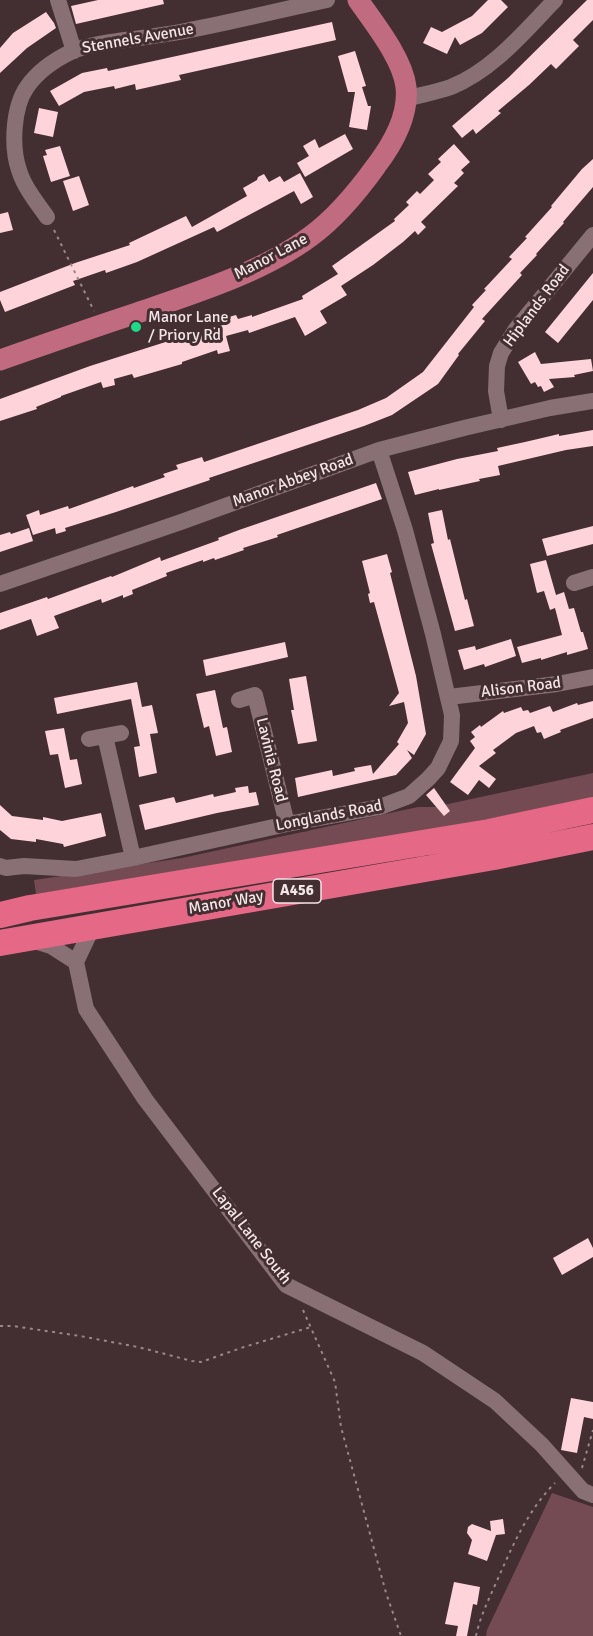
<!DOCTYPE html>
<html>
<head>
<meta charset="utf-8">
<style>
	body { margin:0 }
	canvas { display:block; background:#432e31 }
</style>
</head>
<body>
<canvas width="593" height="1636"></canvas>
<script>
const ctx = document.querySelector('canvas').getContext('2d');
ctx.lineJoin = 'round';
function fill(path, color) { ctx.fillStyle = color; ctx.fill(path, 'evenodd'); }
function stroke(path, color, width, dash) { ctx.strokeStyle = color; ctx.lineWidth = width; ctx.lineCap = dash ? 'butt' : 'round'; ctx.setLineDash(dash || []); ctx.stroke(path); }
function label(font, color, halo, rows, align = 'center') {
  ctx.font = font + ' Signika,sans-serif'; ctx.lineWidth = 6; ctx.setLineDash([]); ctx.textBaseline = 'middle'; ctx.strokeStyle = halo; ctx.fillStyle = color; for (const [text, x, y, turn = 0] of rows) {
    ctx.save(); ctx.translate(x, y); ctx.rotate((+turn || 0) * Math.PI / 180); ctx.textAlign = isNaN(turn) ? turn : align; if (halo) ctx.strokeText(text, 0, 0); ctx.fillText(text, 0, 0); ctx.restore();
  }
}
fill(new Path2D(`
	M 593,773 L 593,799 L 394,837 L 36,894 L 34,880 L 182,858 L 418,807 L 434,807 Z
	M 552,1493 L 593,1507 L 593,1636 L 486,1636 L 487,1630 Z`), '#754b53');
fill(new Path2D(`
	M 98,0 L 163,0 L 164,4 L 76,24 L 71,6 Z
	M 488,0 L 501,0 L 508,7 L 482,33 L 460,45 L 455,37 L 447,54 L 423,43 L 431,27 L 442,32 L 472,16 Z
	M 587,0 L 593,0 L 593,20 L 573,40 L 579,46 L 556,69 L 551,64 L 529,85 L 498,111 L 501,113 L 476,134 L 473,129 L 462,138 L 452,126 L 508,78 Z
	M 46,12 L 54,23 L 56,28 L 27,48 L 0,73 L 0,48 L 13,33 Z
	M 332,22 L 336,40 L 179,75 L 181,80 L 136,90 L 135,84 L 115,89 L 114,86 L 84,92 L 59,106 L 50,91 L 82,73 L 107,68 L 108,71 Z
	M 355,51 L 366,86 L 362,87 L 368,106 L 371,106 L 367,130 L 349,127 L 355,92 L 348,92 L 338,56 Z
	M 39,108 L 58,112 L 53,137 L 34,133 Z
	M 345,134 L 353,149 L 305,177 L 297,163 L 309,156 L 303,146 L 315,139 L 319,148 Z
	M 454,144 L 470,162 L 461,170 L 464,173 L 454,183 L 458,186 L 421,222 L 426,227 L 418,235 L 415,231 L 403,242 L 373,265 L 341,286 L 347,295 L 320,311 L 327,323 L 305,336 L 295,317 L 249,333 L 248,330 L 226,336 L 230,351 L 218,354 L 217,350 L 182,362 L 182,364 L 134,378 L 132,374 L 114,379 L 115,385 L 103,388 L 101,382 L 61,396 L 61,397 L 36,407 L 37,409 L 0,421 L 0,399 L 90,366 L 175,339 L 176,342 L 202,333 L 201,331 L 227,324 L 225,318 L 236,315 L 238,319 L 252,315 L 252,317 L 303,299 L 302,296 L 338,274 L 332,266 L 395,221 L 394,219 L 409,205 L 406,202 L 417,191 L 420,194 L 434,180 L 428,174 L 441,162 L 438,159 Z
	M 60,146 L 70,176 L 51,182 L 43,156 L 47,155 L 45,150 Z
	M 593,159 L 593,187 L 563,222 L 564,223 L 536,254 L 537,255 L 520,273 L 522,275 L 482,319 L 485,321 L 458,354 L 459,355 L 438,384 L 392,415 L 364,426 L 209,478 L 210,480 L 116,512 L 65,528 L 66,531 L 56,534 L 55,528 L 33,535 L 26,515 L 39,510 L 40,515 L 68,506 L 69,509 L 133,486 L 134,488 L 165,477 L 163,474 L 178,469 L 176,465 L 202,457 L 204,462 L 358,410 L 386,398 L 423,372 L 474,307 L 472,305 L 486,290 L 484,289 L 512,259 L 509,257 L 527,238 L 525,237 L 552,207 L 551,206 L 582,169 Z
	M 300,173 L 313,197 L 301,204 L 294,191 L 217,232 L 214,227 L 137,262 L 106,273 L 105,270 L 73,281 L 75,285 L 5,312 L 0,300 L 0,292 L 75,263 L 130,245 L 129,243 L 186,216 L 192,227 L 247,196 L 243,188 L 257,180 L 258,177 L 264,174 L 269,182 L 280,176 L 284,182 Z
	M 79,176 L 89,205 L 73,211 L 63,181 Z
	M 8,212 L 13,230 L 0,233 L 0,214 Z
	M 593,273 L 593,300 L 558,343 L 545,332 Z
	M 535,352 L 541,364 L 591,359 L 593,371 L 574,375 L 575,377 L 549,379 L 554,387 L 544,392 L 541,386 L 538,387 L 535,382 L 531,384 L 518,362 Z
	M 593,430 L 593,446 L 566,450 L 498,466 L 500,475 L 479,479 L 480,481 L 439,490 L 439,489 L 415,495 L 408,472 L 457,459 L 498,451 L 497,448 L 525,442 L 559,434 L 559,436 Z
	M 376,483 L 382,499 L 277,535 L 278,537 L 243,548 L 244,550 L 215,560 L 214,558 L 203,562 L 203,560 L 166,573 L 167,576 L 132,590 L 133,594 L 123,598 L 123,595 L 102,603 L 101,599 L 54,616 L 59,628 L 37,636 L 31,619 L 0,630 L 0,613 L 47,597 L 48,599 L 111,576 L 112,577 L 160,557 L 161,561 L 219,540 L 218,538 L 239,530 Z
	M 442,510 L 448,540 L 450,539 L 465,600 L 467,599 L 474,626 L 455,631 L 431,544 L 434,543 L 428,513 Z
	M 593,526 L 593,544 L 547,556 L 542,539 Z
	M 29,528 L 33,541 L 0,552 L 0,535 L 10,532 L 11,534 Z
	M 387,554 L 392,572 L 390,573 L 416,676 L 426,734 L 414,755 L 407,750 L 412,758 L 396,775 L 298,797 L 295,778 L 332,770 L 333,776 L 355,771 L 354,768 L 371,765 L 373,774 L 399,744 L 397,742 L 408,723 L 404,702 L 389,706 L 399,693 L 374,602 L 370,603 L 368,594 L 370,593 L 362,561 Z
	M 546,560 L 556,595 L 564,592 L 569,609 L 574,608 L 581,632 L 583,632 L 588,649 L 567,655 L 567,652 L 541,660 L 541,658 L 522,663 L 517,647 L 562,635 L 555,608 L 550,610 L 544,591 L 537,593 L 530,564 Z
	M 511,639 L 516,656 L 485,667 L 484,664 L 464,670 L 458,650 L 475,646 L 476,650 Z
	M 285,642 L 288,657 L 206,676 L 203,660 Z
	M 306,676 L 317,741 L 298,744 L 291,710 L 294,710 L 289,679 Z
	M 137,682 L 142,707 L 152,705 L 158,733 L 150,734 L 157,773 L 139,777 L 134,747 L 140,746 L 131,699 L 57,714 L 54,698 Z
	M 215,690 L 223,728 L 227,727 L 232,752 L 216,756 L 209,726 L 204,728 L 196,694 Z
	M 593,701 L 593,718 L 560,730 L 561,732 L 544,739 L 541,732 L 537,733 L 534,726 L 516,733 L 493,750 L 496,753 L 479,766 L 496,779 L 489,788 L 479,780 L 468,795 L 450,782 L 475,748 L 470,741 L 475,737 L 471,732 L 480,725 L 481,727 L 503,711 L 504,713 L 521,707 L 523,711 L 528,710 L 530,713 L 550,706 L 553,712 L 577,703 L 578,705 Z
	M 64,728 L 70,760 L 77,759 L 82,784 L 65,788 L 58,754 L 50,755 L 45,731 Z
	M 248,786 L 249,793 L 256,792 L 259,805 L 217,813 L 145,830 L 139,805 L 174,797 L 176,803 L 213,794 L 214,797 L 236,792 L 235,788 Z
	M 434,788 L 450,811 L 444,816 L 426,795 Z
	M 0,805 L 12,816 L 43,820 L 43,817 L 62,821 L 101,813 L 106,836 L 64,847 L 63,844 L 36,839 L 36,842 L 11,839 L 0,830 Z
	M 588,1238 L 593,1248 L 593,1257 L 562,1275 L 553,1258 Z
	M 571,1398 L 593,1402 L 593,1419 L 584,1417 L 577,1453 L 561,1450 Z
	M 503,1519 L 505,1534 L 496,1535 L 487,1561 L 468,1554 L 472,1540 L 467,1533 L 468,1527 L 472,1524 L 491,1531 L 490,1521 Z
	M 454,1582 L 480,1587 L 477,1605 L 473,1604 L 467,1636 L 456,1636 L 458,1626 L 445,1624 Z`), '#fed3da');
stroke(new Path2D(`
	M 54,230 L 94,311
	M 303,1310 L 335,1382 L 341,1427 L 386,1593 L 401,1636
	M 0,1326 L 13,1326 L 80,1336 L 138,1347 L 192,1361 L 201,1362 L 244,1347 L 311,1327
	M 582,1468 L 593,1430
	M 476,1636 C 480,1617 488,1601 496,1583 C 512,1547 527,1511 555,1483`), '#99878a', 2, [3, 4.5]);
stroke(new Path2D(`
	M 58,0 L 74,51
	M 406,99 C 420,95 437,92 451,87 C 493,70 524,32 555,0
	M 47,217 C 37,203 24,187 19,170 C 11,147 13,107 27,87 C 38,71 56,59 73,51 C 87,45 103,43 118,41 C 140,38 163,35 185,31 C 233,22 280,10 327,0
	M 501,420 L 496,391 L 497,366 L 501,353 L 516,329 L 593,235
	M 574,583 L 593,577
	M 0,584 L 181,522 L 379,450 L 464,428 L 550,408 L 593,401
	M 449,697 L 557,684 L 593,677
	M 239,700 L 255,695 L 287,824
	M 105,736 L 133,858
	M 89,739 L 121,733
	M 0,866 L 6,868 L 24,866 L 76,869 L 133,858 L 287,824 L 380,807 L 409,796 L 428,779 L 438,768 L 451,741 L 452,715 L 433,634 L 405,530 L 379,450
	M 93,926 L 76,962 L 86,1009 L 145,1099 L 286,1285 L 423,1353 L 495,1401 L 542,1445 L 583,1491 L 593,1495
	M 32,940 L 51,946 L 76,962`), '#887074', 16);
stroke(new Path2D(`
	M 0,360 C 46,344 91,328 137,313 C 195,293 263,272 311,236 C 337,217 358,191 376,166 C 392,145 409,115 406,87 C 403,59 374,23 358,0`), '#c06b7f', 21);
stroke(new Path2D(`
	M 0,915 L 30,908 L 489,832 L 593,810
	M 0,943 L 494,857 L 593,837`), '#e56886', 26);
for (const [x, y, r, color] of [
	[136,327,6,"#1dd988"]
]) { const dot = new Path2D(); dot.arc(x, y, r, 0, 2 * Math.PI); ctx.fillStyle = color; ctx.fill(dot); stroke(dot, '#432e31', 2); }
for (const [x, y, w] of [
	[297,891,48]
]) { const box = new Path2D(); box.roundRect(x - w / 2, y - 12, w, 24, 4.5); ctx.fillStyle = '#432e31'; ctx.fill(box); stroke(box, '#f3e5e7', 1.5); }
label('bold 15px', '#f3e5e7', null, [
	["A456",297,891]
]);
label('16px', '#f3e5e7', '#432e31', [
	["Stennels Avenue",138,39,-10],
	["Manor Lane",271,257,-28],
	["Hiplands Road",537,306,-53],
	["Manor Abbey Road",293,481,-20],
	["Alison Road",521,688,-7],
	["Lavinia Road",271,760,76],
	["Longlands Road",329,816,-11],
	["Manor Way",226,903,-10],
	["Lapal Lane South",251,1236,52]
]);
label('16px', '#f3e5e7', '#432e31', [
	["Manor Lane",148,318],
	["/ Priory Rd",148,336]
], 'left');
</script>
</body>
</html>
